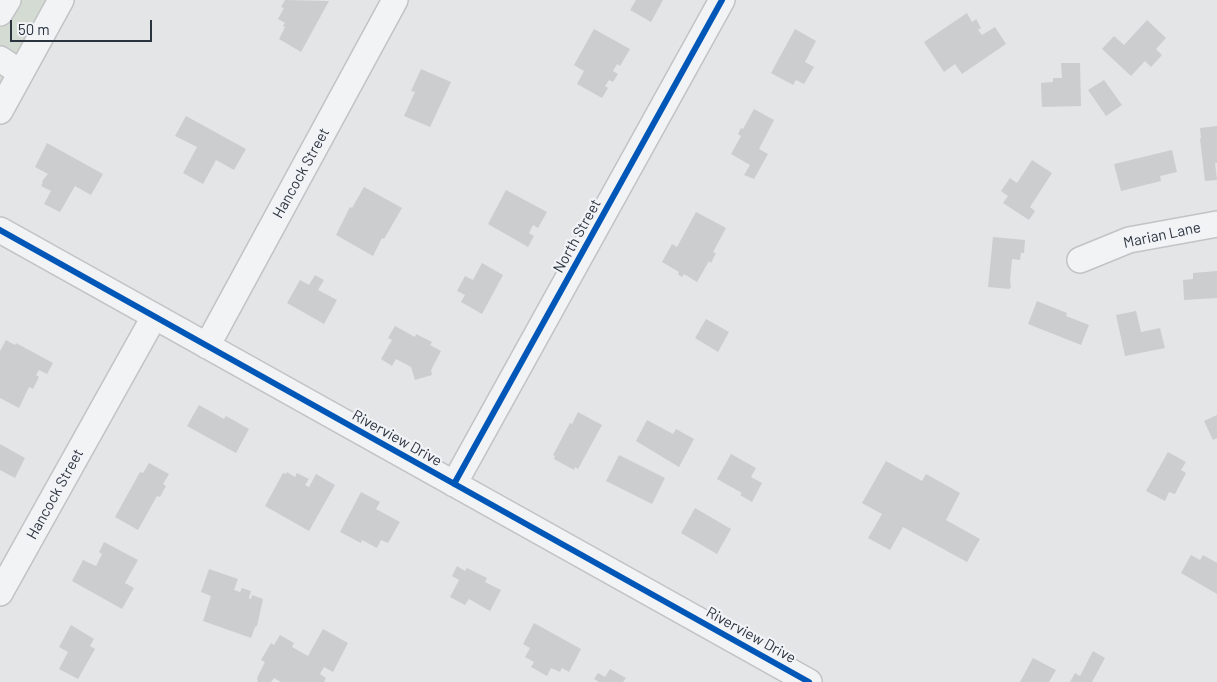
<!DOCTYPE html>
<html>
<head>
<meta charset="utf-8">
<style>
	body { margin:0 }
	#map { position:relative; width:1217px; height:682px; overflow:hidden; background:#e3e5e7; font-family:Barlow,sans-serif }
	canvas { display:block }
	.scale { position:absolute; left:10px; top:20px; width:142px; height:22px; box-sizing:border-box; border:2px solid #2b333f; border-top:0; padding-left:6px; font-size:15px; line-height:18px; white-space:nowrap; color:#2b333f; -webkit-text-stroke:4px #f1f3f6; paint-order:stroke }
</style>
</head>
<body>
<div id="map">
<canvas width="1217" height="682"></canvas>
<div class="scale">50 m</div>
</div>
<script>
const ctx = document.querySelector('canvas').getContext('2d');
ctx.lineJoin = 'round';
function fill(path, color) { ctx.fillStyle = color; ctx.fill(path, 'evenodd'); }
function stroke(path, color, width, dash) { ctx.strokeStyle = color; ctx.lineWidth = width; ctx.lineCap = dash ? 'butt' : 'round'; ctx.setLineDash(dash || []); ctx.stroke(path); }
function label(font, color, halo, rows, align = 'center') {
  ctx.font = font + ' Barlow,sans-serif'; ctx.lineWidth = 4.5; ctx.setLineDash([]); ctx.textBaseline = 'middle'; ctx.strokeStyle = halo; ctx.fillStyle = color; for (const [text, x, y, turn = 0] of rows) {
    ctx.save(); ctx.translate(x, y); ctx.rotate((+turn || 0) * Math.PI / 180); ctx.textAlign = isNaN(turn) ? turn : align; if (halo) ctx.strokeText(text, 0, 0); ctx.fillText(text, 0, 0); ctx.restore();
  }
}
fill(new Path2D(`
	M 0,0 L 53,0 L 0,96 Z`), '#d4dbd3');
fill(new Path2D(`
	M 285,0 L 329,1 L 301,52 L 279,39 L 285,27 L 283,26 L 285,23 L 278,19 L 284,8 L 281,7 Z
	M 636,0 L 663,0 L 651,22 L 630,10 Z
	M 967,13 L 972,22 L 976,19 L 981,28 L 978,30 L 982,35 L 995,27 L 1006,44 L 962,74 L 955,64 L 944,72 L 924,42 Z
	M 1147,20 L 1166,38 L 1156,49 L 1162,55 L 1151,67 L 1145,61 L 1131,76 L 1102,49 L 1114,36 L 1124,45 Z
	M 594,29 L 630,49 L 620,66 L 617,64 L 613,71 L 618,74 L 613,82 L 609,80 L 605,86 L 608,88 L 602,98 L 577,84 L 584,71 L 574,65 Z
	M 795,29 L 816,41 L 805,62 L 814,67 L 804,84 L 796,80 L 793,85 L 771,73 Z
	M 1061,63 L 1080,63 L 1081,106 L 1042,107 L 1041,83 L 1053,82 L 1053,78 L 1062,78 Z
	M 421,69 L 451,82 L 430,127 L 404,116 L 415,92 L 411,91 Z
	M 1104,80 L 1122,105 L 1106,116 L 1088,90 Z
	M 754,109 L 774,120 L 759,149 L 768,154 L 754,179 L 744,175 L 750,165 L 731,154 L 741,136 L 738,134 L 741,128 L 743,129 Z
	M 186,116 L 246,149 L 234,170 L 216,160 L 203,184 L 183,173 L 197,147 L 175,136 Z
	M 1217,126 L 1217,163 L 1215,163 L 1217,180 L 1205,181 L 1200,139 L 1201,138 L 1200,128 Z
	M 47,143 L 103,174 L 91,195 L 75,186 L 60,212 L 44,204 L 51,191 L 41,186 L 43,182 L 42,181 L 48,174 L 35,167 Z
	M 1172,150 L 1177,172 L 1160,176 L 1161,181 L 1121,191 L 1114,164 Z
	M 1032,160 L 1052,173 L 1030,207 L 1035,211 L 1029,220 L 1003,203 L 1008,196 L 1001,191 L 1010,178 L 1017,183 Z
	M 364,187 L 402,208 L 384,239 L 382,238 L 373,256 L 336,235 L 350,207 L 352,208 Z
	M 506,190 L 547,212 L 538,228 L 533,225 L 529,233 L 534,236 L 528,247 L 488,224 Z
	M 696,212 L 726,228 L 713,252 L 716,253 L 711,263 L 709,261 L 697,282 L 684,274 L 682,277 L 678,274 L 679,272 L 662,262 L 672,244 L 677,247 Z
	M 993,237 L 1025,240 L 1024,253 L 1021,253 L 1020,260 L 1012,259 L 1010,280 L 1011,287 L 1009,289 L 988,287 Z
	M 482,263 L 503,275 L 482,314 L 461,302 L 465,295 L 457,291 L 465,276 L 473,280 Z
	M 1217,271 L 1217,298 L 1184,300 L 1183,280 L 1193,279 L 1193,273 Z
	M 315,275 L 324,280 L 318,290 L 337,300 L 324,324 L 287,303 L 300,280 L 309,285 Z
	M 1037,301 L 1067,313 L 1066,316 L 1089,325 L 1081,345 L 1028,324 Z
	M 1136,311 L 1141,332 L 1160,328 L 1165,348 L 1125,356 L 1116,315 Z
	M 706,319 L 729,332 L 718,352 L 695,338 Z
	M 395,326 L 415,337 L 416,334 L 432,342 L 430,345 L 441,351 L 431,370 L 432,375 L 415,380 L 411,367 L 396,359 L 392,366 L 381,359 L 392,340 L 388,338 Z
	M 6,340 L 15,345 L 16,343 L 53,363 L 47,374 L 39,370 L 36,375 L 39,377 L 33,389 L 29,387 L 19,408 L 0,398 L 0,351 Z
	M 199,405 L 224,419 L 226,416 L 249,429 L 236,453 L 187,426 Z
	M 578,412 L 602,425 L 578,469 L 575,467 L 574,470 L 554,459 L 555,456 L 553,455 L 570,423 L 572,424 Z
	M 1217,415 L 1217,438 L 1213,440 L 1204,421 Z
	M 647,420 L 673,434 L 676,429 L 694,439 L 679,467 L 636,441 Z
	M 0,444 L 25,458 L 15,478 L 0,470 Z
	M 1168,452 L 1186,462 L 1181,470 L 1186,473 L 1175,494 L 1169,492 L 1165,501 L 1146,491 Z
	M 731,454 L 756,468 L 751,477 L 762,483 L 752,502 L 740,495 L 742,493 L 717,479 Z
	M 619,455 L 665,478 L 652,504 L 606,481 Z
	M 886,461 L 922,481 L 926,474 L 960,493 L 946,520 L 980,539 L 967,562 L 903,527 L 890,550 L 868,538 L 882,514 L 862,503 Z
	M 149,463 L 169,474 L 163,484 L 166,486 L 160,497 L 157,496 L 138,530 L 115,517 L 140,472 L 143,473 Z
	M 287,472 L 295,477 L 297,473 L 309,479 L 305,485 L 309,487 L 316,474 L 335,485 L 309,531 L 265,506 L 283,473 L 286,474 Z
	M 361,492 L 380,502 L 376,509 L 400,522 L 388,543 L 381,540 L 377,548 L 362,540 L 361,543 L 340,532 Z
	M 695,508 L 731,529 L 717,554 L 681,533 Z
	M 104,542 L 138,560 L 125,583 L 134,588 L 122,609 L 72,581 L 83,560 L 96,566 L 102,554 L 99,552 Z
	M 1191,555 L 1200,560 L 1203,555 L 1217,563 L 1217,594 L 1181,573 Z
	M 457,566 L 465,571 L 467,568 L 487,578 L 485,582 L 501,590 L 490,611 L 469,599 L 465,605 L 450,597 L 459,580 L 452,576 Z
	M 209,569 L 238,579 L 234,590 L 240,592 L 242,588 L 251,591 L 249,598 L 251,599 L 252,595 L 263,599 L 257,626 L 255,627 L 251,638 L 203,621 L 211,596 L 201,592 Z
	M 534,623 L 581,649 L 569,672 L 562,668 L 560,672 L 551,668 L 547,676 L 531,667 L 534,662 L 525,657 L 530,648 L 523,644 Z
	M 71,625 L 94,639 L 90,646 L 95,649 L 78,679 L 59,669 L 68,652 L 59,647 Z
	M 323,629 L 348,643 L 333,672 L 324,667 L 320,674 L 326,678 L 324,682 L 281,682 L 274,678 L 271,682 L 258,682 L 257,678 L 265,662 L 261,660 L 271,643 L 274,645 L 280,635 L 294,643 L 292,647 L 308,656 Z
	M 1093,651 L 1105,658 L 1092,682 L 1070,682 L 1075,673 L 1080,676 Z
	M 1033,658 L 1056,670 L 1049,682 L 1020,682 Z
	M 610,669 L 626,678 L 623,682 L 599,682 L 594,679 L 598,673 L 605,677 Z`), '#cbcdcf');
const minor = new Path2D(`
	M 0,13 L 8,0
	M 0,59 L 21,73
	M 0,111 L 61,0
	M 0,230 L 809,682
	M 1080,260 L 1129,240 L 1217,224
	M 207,346 L 395,0
	M 454,484 L 722,0
	M 0,593 L 154,317`);
stroke(minor, '#c1c3c5', 28);
stroke(minor, '#f2f3f4', 25);
stroke(new Path2D(`
	M 0,230 L 809,682
	M 454,484 L 722,0`), '#0057b8', 6);
label('15px', '#2b333f', '#f1f3f6', [
	["Hancock Street",301,173,-61],
	["Marian Lane",1162,235,-12],
	["North Street",577,236,-61],
	["Riverview Drive",397,438,29],
	["Hancock Street",55,494,-61],
	["Riverview Drive",751,635,29]
]);
</script>
</body>
</html>
